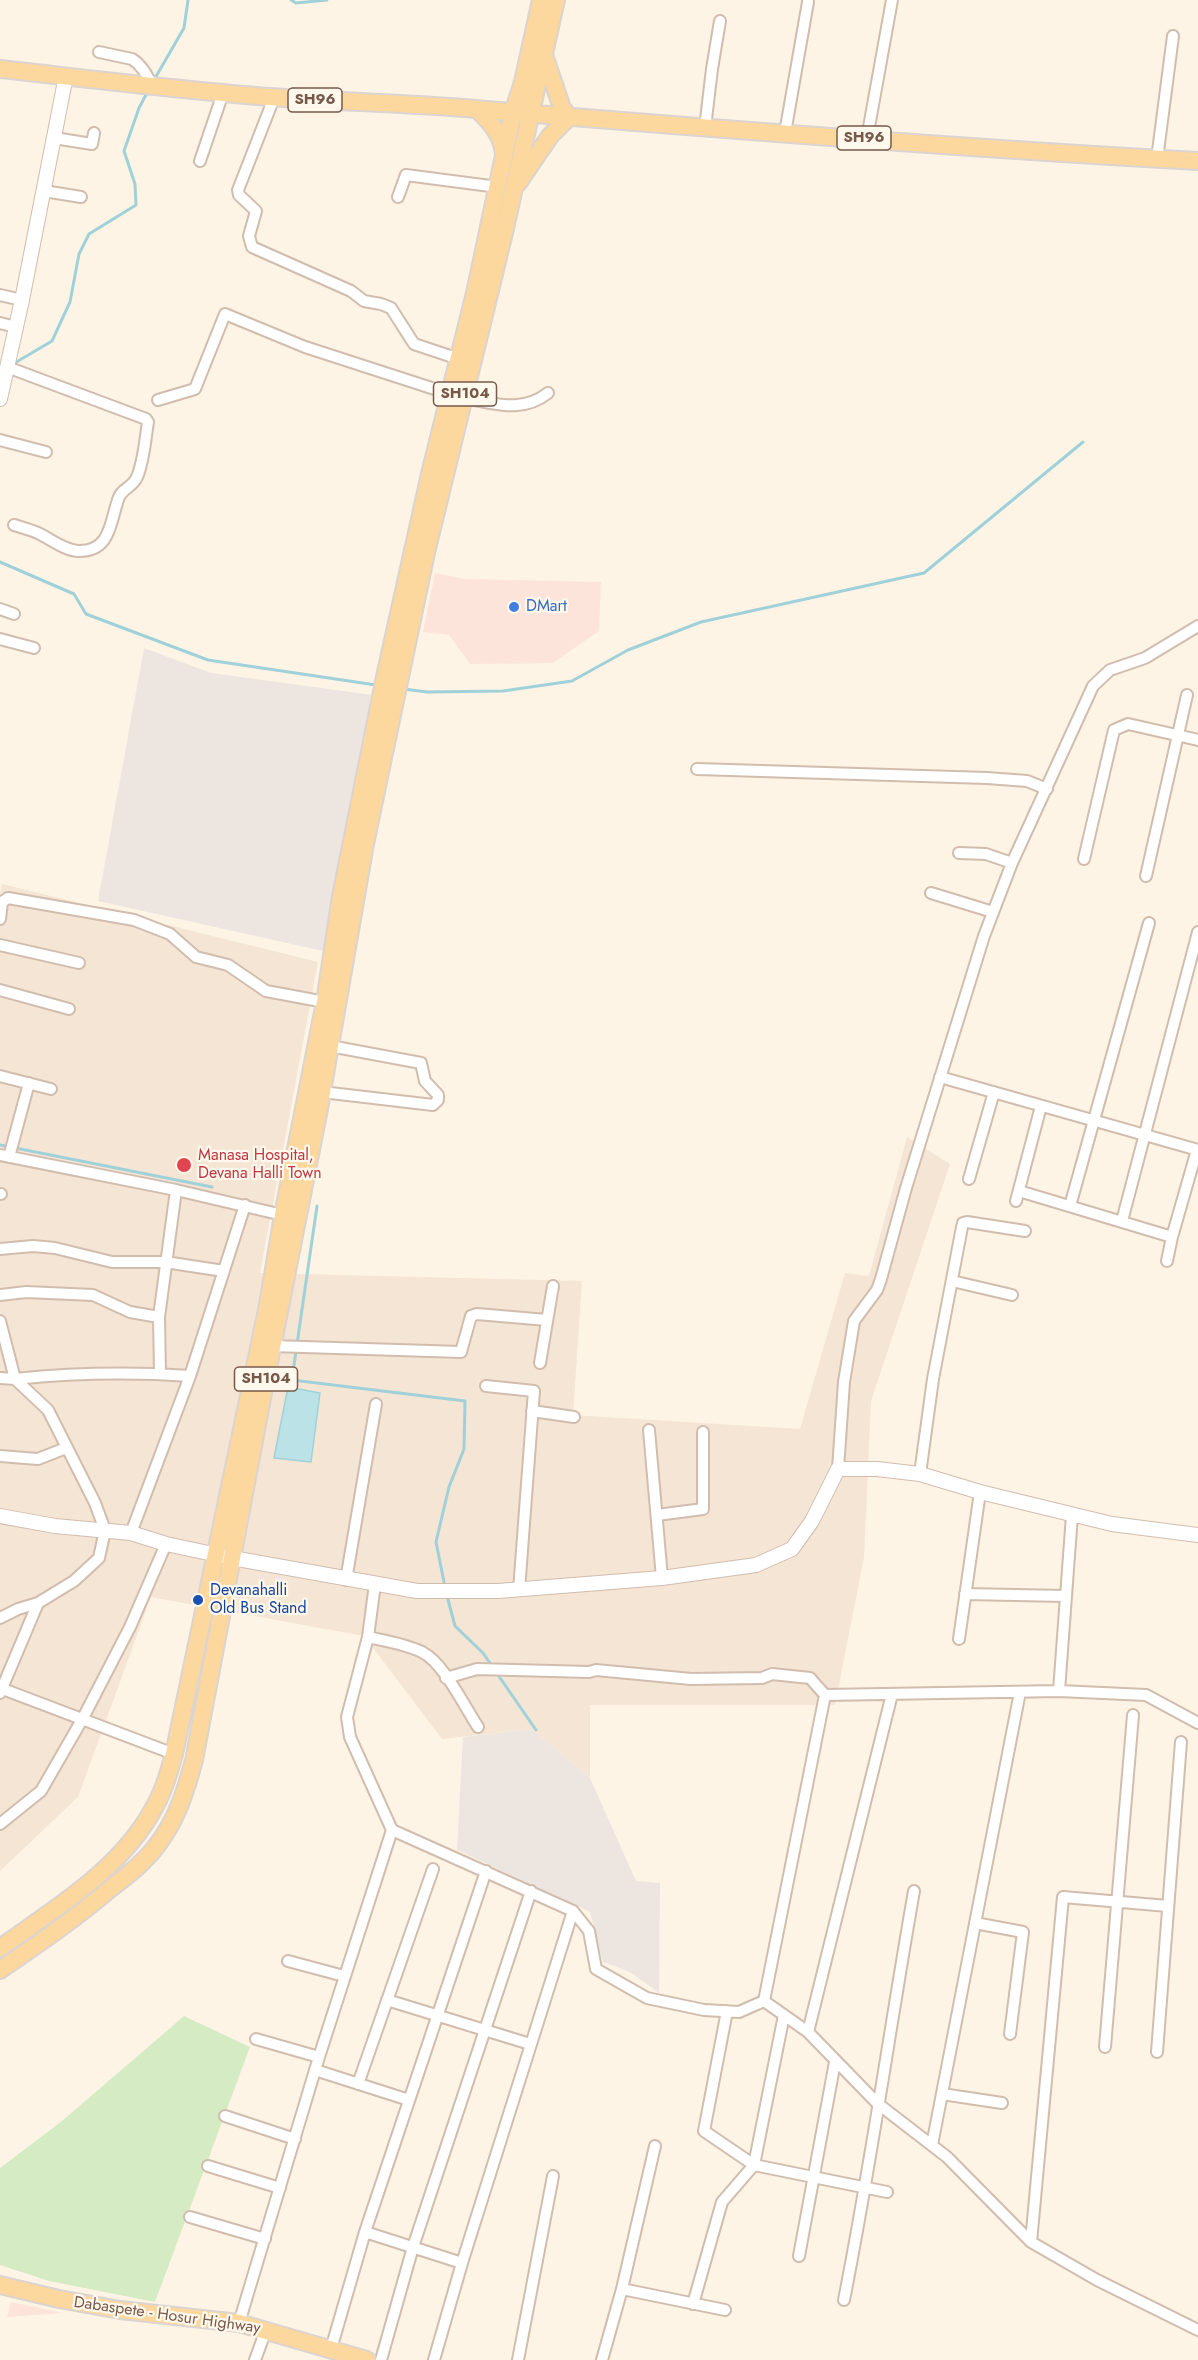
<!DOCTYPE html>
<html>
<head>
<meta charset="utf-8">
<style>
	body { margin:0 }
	canvas { display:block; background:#fdf4e6 }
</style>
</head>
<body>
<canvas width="1198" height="2360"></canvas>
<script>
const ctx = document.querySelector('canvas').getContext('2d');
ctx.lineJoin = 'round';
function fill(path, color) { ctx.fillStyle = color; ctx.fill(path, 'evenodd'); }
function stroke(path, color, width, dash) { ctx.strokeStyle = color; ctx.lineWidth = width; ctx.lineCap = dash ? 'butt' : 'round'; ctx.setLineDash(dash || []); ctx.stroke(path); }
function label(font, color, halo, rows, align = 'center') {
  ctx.font = font + ' Jost,sans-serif'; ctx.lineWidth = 4.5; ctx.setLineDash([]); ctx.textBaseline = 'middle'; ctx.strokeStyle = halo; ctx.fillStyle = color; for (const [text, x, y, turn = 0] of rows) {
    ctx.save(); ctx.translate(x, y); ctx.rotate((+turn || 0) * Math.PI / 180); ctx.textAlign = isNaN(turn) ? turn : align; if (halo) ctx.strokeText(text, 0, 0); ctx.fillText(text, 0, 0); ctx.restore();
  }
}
fill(new Path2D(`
	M 2,884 L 318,962 L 260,1273 L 582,1281 L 573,1415 L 800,1429 L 845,1273 L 869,1276 L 907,1137 L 950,1164 L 871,1401 L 864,1557 L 835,1705 L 590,1705 L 590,1778 L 532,1729 L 442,1739 L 364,1636 L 151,1597 L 78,1797 L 0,1871 L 0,894 Z`), '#f5e5d4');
fill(new Path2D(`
	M 435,573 L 464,579 L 601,582 L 599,631 L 553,663 L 470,664 L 449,635 L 423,632 Z
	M 11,2302 L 64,2313 L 7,2317 Z`), '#fde4da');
fill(new Path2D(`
	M 144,648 L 211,673 L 373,695 L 323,951 L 98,901 Z
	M 532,1729 L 590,1778 L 636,1881 L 660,1883 L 659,1993 L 630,1972 L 603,1962 L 590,1912 L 457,1850 L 463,1737 Z`), '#ede6e0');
fill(new Path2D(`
	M 184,2016 L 250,2047 L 155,2302 L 49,2281 L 0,2265 L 0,2168 L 62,2121 Z`), '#d5ebc4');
const water = new Path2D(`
	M 288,1387 L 320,1393 L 311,1462 L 274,1458 Z`);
fill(water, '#bae2e7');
stroke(water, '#a0d1d9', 1.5);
stroke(new Path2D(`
	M 291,0 L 296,3 L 327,0
	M 154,80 L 184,28 L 188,0
	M 13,364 L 52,341 L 70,302 L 79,254 L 89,234 L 136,205 L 135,184 L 124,151 L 139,108 L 148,91
	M 0,562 L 74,594 L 86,614 L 208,660 L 376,685
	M 404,689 L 427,692 L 503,691 L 572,681 L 628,650 L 701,622 L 924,573 L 1083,442
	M 0,1145 L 212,1187
	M 297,1344 L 317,1206
	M 296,1351 L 292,1380 L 465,1401 L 464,1449 L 449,1487 L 436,1542 L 445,1587
	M 447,1596 L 455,1626 L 483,1653 L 492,1666
	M 496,1672 L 536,1730`), '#a0d1d9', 3);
const minor = new Path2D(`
	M 99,52 L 132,59 C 143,66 147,76 153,87
	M 274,98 L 238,190 L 239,195 L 256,211 L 249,236 L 252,247 L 351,291 L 364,301 L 381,304 L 391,308 L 414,344 L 459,359
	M 705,128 L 712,69 L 720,21
	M 785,133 L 808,2
	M 54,138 L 92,144 L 94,133
	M 867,138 L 892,0
	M 1157,159 L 1173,36
	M 200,161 L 223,93
	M 44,191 L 81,197
	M 398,197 L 406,175 L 498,187
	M 0,295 L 22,300
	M 0,323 L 16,327
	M 7,367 L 146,419 L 148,422 C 145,440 144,461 137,477 C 133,487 123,488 119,497 C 110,520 112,552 78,551 C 64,550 52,540 40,534 C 32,530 23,528 14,525
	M 464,398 C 495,403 521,414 548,393
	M 158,400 L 195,389 L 225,314 L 305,347 L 450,394
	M 0,440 L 46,452
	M 0,609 L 14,614
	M 0,639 L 34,648
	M 697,769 L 987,778 L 1027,781 L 1047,789
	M 959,853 L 986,854 L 1012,863
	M 1084,859 L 1114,730 L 1128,724 L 1198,740
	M 1146,876 L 1187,695
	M 931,893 L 993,912
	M 0,919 L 2,902 L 8,898 L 134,920 L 170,934 L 196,957 L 228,965 L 266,991 L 325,1002
	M 0,945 L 79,963
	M 0,990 L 69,1009
	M 0,1076 L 51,1089
	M 940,1077 L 1198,1150
	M 322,1092 L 433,1105 L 438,1100 L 438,1095 L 425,1081 L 421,1063 L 330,1046
	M 0,1155 L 176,1190 L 287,1216
	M 9,1157 L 29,1083
	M 969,1179 L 994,1092
	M 1019,1191 L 1172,1237 L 1167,1261
	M 0,1194 L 1,1194
	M 1016,1201 L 1041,1106
	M 1070,1206 L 1149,923
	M 1122,1221 L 1198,932
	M 1172,1237 L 1197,1150
	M 0,1249 L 33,1246 L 55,1248 L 112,1262 L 165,1262 L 224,1271
	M 952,1281 L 1012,1295
	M 0,1295 L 26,1292 L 93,1295 L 130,1312 L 159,1317
	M 0,1321 L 15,1379 C 73,1373 133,1372 190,1376
	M 272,1346 L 461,1352 L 471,1316 L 477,1314 L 547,1320
	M 540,1363 L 553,1286
	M 160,1374 L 159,1317 L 176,1190
	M 0,1378 L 15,1379 L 48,1410 L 95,1503 L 105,1530 L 99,1558 L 74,1581 L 38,1603 L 18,1609 L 0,1618
	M 486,1386 L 534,1391 L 519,1590
	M 532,1411 L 574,1417
	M 649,1430 L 662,1578
	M 0,1456 L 38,1459 L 66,1448
	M 838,1469 L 844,1382 L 854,1321 L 877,1290 L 881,1279 L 906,1188 L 984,936 L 1012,863 L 1093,686 L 1110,670 L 1145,658 L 1198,626
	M 920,1474 L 933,1379 L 962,1227 L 963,1223 L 967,1222 L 1025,1231
	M 657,1515 L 703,1509 L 703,1432
	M 131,1533 L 190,1376 L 245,1205
	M 346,1580 L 376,1404
	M 375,1584 L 368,1637 L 347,1717 L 350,1737 L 392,1830 L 573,1911 L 589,1931 L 596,1969 L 647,1998 L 704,2010 L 739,2012 L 764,2001 L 808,2032 L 877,2103 L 947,2157 L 1031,2242 L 1097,2280 L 1198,2330
	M 965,1594 L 1066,1596
	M 368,1637 C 386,1641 406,1644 422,1652 C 444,1663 464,1706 478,1727
	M 959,1639 L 980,1492
	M 446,1678 L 477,1669 L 589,1672 L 596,1670 L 691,1679 L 762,1678 L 772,1674 L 810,1678 L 825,1695 L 1059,1691 L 1146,1695 L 1198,1723
	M 0,1688 L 174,1754
	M 1059,1691 L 1072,1515
	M 0,1693 L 38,1603
	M 0,1824 L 41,1791 L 83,1718 L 130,1627 L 166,1544
	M 975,1923 L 1023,1932 L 1010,2034
	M 288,1961 L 344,1976
	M 387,2000 L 530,2044
	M 764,2001 L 825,1695
	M 727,2011 L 704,2131 L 754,2165 L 887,2192
	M 808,2032 L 892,1694
	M 256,2039 L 319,2057
	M 1105,2047 L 1133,1715
	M 1157,2052 L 1181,1742
	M 315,2070 L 409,2100
	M 358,2084 L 433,1869
	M 942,2094 L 1002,2103
	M 225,2116 L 295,2139
	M 932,2145 L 1020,1692
	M 208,2166 L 280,2188
	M 190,2217 L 265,2239
	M 365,2232 L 462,2263
	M 1031,2242 L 1063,1897 L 1168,1906
	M 799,2256 L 835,2062
	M 622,2289 L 725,2310
	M 844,2300 C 871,2164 890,2027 914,1891
	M 693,2304 L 722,2202 L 754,2165 L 784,2015
	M 239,2323 L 319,2057 L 392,1830
	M 331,2349 L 365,2232 L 486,1871
	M 255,2360 L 266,2330
	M 381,2360 L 413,2247 L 531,1891
	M 434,2360 L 462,2263 L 573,1911
	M 518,2360 L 553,2176
	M 602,2360 L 622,2289 L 655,2146`);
const tertiary = new Path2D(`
	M 0,399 L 22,300 L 66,76
	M 0,1516 L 55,1526 L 131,1533 L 166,1544 L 232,1558 L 417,1591 L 498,1591 L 662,1578 L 756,1565 L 792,1549 L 812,1521 L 838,1469 L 877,1469 L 920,1474 L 980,1492 L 1112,1524 L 1198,1535`);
const primary = new Path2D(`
	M 0,69 C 90,79 180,90 270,97 C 338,102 407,103 475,109 C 716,129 957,148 1198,161
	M 477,109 C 491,123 501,133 504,153
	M 518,183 L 550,136 L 569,117 L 562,108 L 544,55
	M 0,1948 C 56,1908 122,1869 155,1806 C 164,1790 169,1772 174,1754 L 268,1305 L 283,1215 L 325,1002 L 341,896 L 386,672 L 430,474 L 475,293 L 513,113 L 523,82 L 541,0
	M 0,1970 C 38,1944 76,1918 111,1888 C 128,1875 146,1861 158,1844 C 177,1819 186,1790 194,1760 L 263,1393 L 319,1109 L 365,844 L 426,553 L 504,233 L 556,0
	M 0,2285 L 59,2299 L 120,2310 L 239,2323 L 367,2360`);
stroke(minor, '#d1bdae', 14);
stroke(tertiary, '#d1bdae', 16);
stroke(primary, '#dcd4d0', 20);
stroke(minor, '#fff', 10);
stroke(tertiary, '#fff', 14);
stroke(primary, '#fcd79e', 16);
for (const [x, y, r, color] of [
	[514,607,6,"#3f7fe0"],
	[184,1165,8,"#e0444e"],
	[198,1600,6,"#1a4fb4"]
]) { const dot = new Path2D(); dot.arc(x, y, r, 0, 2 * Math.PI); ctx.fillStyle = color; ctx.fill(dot); stroke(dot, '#fff8ed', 2); }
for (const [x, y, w] of [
	[315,100,54],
	[864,138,54],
	[465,394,63],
	[266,1379,63]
]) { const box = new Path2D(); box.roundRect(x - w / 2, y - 12, w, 24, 4.5); ctx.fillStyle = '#fff8ed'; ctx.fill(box); stroke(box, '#77594a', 1.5); }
label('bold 15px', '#77594a', null, [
	["SH96",315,100],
	["SH96",864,138],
	["SH104",465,394],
	["SH104",266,1379]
]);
label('16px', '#366cbe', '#fff8ed', [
	["DMart",526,607]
], 'left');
label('16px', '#be3a42', '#fff8ed', [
	["Manasa Hospital,",198,1156],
	["Devana Halli Town",198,1174]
], 'left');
label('16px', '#164399', '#fff8ed', [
	["Devanahalli",210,1591],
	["Old Bus Stand",210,1609]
], 'left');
label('16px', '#77594a', '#fff8ed', [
	["Dabaspete - Hosur Highway",167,2316,8]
]);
</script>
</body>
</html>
